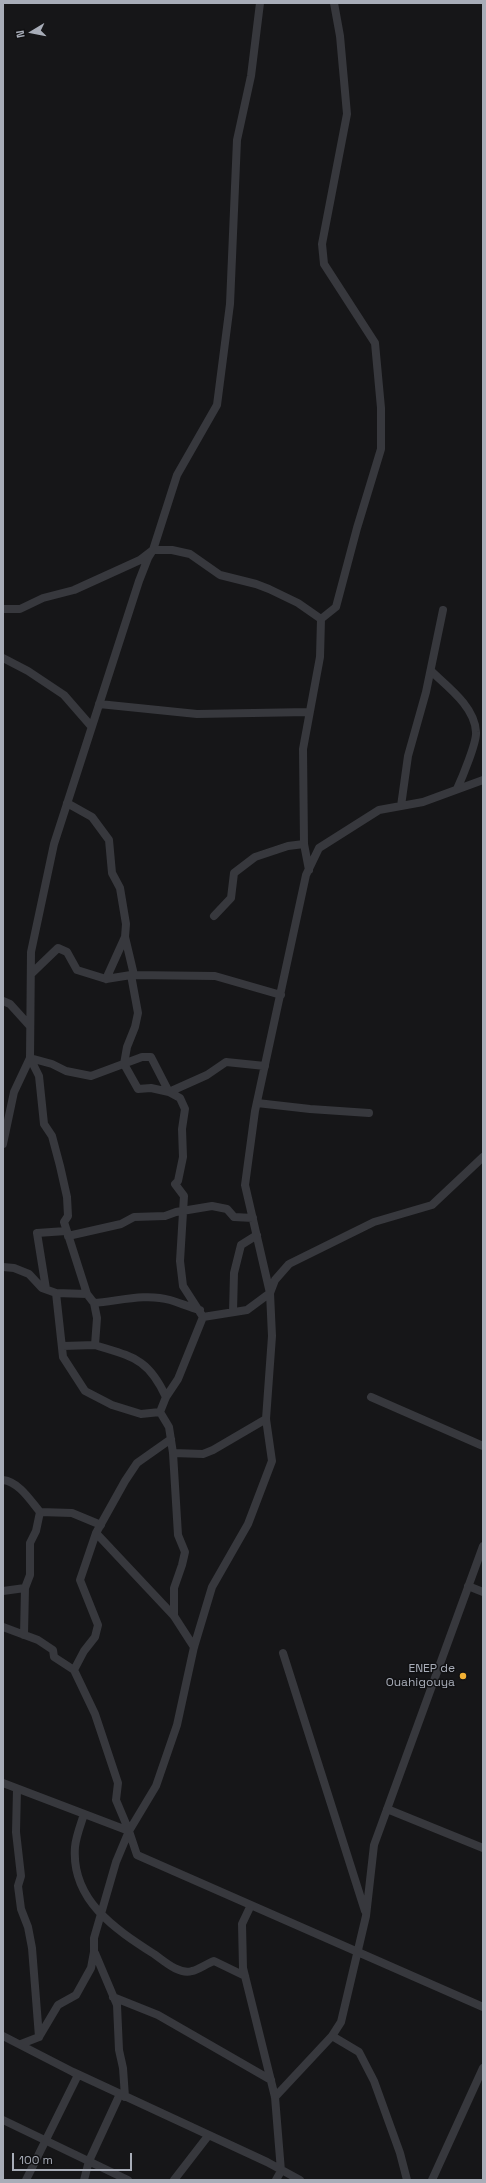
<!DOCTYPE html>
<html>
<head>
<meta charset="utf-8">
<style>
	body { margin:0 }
	#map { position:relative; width:486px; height:2183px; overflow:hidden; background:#161618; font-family:"Space Grotesk",sans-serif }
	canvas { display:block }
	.frame { position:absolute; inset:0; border:4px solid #a8adb8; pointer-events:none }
	.north { position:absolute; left:12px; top:12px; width:40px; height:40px; -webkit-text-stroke:3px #111113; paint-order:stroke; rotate:260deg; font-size:11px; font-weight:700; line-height:16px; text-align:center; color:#a8adb8 }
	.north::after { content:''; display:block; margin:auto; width:14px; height:18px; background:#a8adb8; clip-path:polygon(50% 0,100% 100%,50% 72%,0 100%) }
	.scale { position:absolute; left:12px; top:2153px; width:120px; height:18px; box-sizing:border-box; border:2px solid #a8adb8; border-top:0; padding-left:5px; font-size:12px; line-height:14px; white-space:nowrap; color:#a8adb8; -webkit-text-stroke:3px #111113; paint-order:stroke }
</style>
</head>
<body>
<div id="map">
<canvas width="486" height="2183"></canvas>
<div class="frame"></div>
<div class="north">N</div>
<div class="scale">100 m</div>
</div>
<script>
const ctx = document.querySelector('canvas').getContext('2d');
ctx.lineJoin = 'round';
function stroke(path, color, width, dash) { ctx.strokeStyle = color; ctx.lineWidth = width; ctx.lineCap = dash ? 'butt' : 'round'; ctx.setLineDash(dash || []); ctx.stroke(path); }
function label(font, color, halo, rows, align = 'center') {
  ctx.font = font + ' "Space Grotesk",sans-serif'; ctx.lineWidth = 3; ctx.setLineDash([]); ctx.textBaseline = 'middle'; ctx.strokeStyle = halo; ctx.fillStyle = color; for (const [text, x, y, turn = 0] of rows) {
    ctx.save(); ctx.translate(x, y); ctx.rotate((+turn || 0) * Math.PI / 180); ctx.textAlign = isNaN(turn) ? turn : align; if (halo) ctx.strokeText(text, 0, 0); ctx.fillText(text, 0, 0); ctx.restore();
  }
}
stroke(new Path2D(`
	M 3,609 L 20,609 L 43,598 L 74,590 L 140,560 L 153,550 L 172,550 L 190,554 L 220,575 L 256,584 L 269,589 L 298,603 L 321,619 L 320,657 L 303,749 L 304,844 L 309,870
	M 321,619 L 336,607 L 357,528 L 381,449 L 381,408 L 375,343 L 324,264 L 322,244 L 347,114 L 340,36 L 334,3
	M 3,658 L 28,671 L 64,695 L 91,726
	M 431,671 C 448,687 475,707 476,732 C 477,742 462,778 457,789
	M 99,704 L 197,714 L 309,712
	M 67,803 L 92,817 L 109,840 L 112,873 L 120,888 L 126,924 L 125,937 L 134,975
	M 401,806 L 408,756 L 426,692 L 443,610
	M 214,916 L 231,898 L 234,873 L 255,857 L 288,846 L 304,844
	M 31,974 L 58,948 L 67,952 L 77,970 L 106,979 L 131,975 L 215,976 L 281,995
	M 131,975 L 138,1013 L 135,1027 L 127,1047 L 124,1064 L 138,1089 L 151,1088 L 169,1092 L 207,1075 L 226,1062 L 265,1066
	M 106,979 L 125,937
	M 3,1001 L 10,1004 L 29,1025
	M 257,1103 L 310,1109 L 369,1113
	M 3,1144 L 14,1092 L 30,1058 L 31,952 L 54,844 L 139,581 L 148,558 L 153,550 L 177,475 L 217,405 L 230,304 L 237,140 L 251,76 L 260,3
	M 68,1236 L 121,1224 L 134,1217 L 165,1216 L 176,1212 L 212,1206 L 227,1209 L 234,1217 L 253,1218
	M 3,1267 L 14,1268 L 29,1274 L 42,1288 L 56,1293 L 87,1294
	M 46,1289 L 37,1233 L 66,1231
	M 56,1293 L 63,1357 L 85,1391 L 112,1405 L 141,1414 L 160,1412
	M 94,1303 C 119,1301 146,1293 170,1300 C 180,1303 189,1307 200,1310
	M 233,1312 L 234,1273 L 241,1245 L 257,1235
	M 63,1346 L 95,1345
	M 166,1397 C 148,1358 133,1357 95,1345 L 97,1318 L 94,1303 L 87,1294 L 64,1222 L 68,1216 L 67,1197 L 60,1166 L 52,1136 L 44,1124 L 39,1076 L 30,1058 L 52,1064 L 66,1071 L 91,1076 L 142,1057 L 151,1057 L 169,1092 L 180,1098 L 185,1109 L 182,1129 L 183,1157 L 178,1181 L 175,1184 L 184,1196 L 180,1261 L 183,1286 L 203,1317
	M 371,1397 L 483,1446
	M 160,1412 L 166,1397 L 178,1379 L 203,1317 L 247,1310 L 270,1293 L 275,1280 L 289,1264 L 374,1222 L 432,1205 L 483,1157
	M 160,1412 L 169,1427 L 173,1453 L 178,1535 L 185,1552 L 182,1565 L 174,1588 L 174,1616
	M 171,1439 L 137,1463 L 125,1481 L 96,1533 L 174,1616 L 194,1647
	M 173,1453 L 203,1454 L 213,1450 L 266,1419
	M 3,1480 C 19,1482 30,1500 40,1512 L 72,1513 L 101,1525
	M 468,1586 L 483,1592
	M 3,1591 L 25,1588
	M 3,1627 L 38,1640 L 53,1650 L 54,1657 L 74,1670 L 95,1714 L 118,1783 L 116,1800 L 129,1831
	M 24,1635 L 25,1588 L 30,1575 L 30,1543 L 36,1531 L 40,1512
	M 283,1653 L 365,1911
	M 74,1670 L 84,1651 L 95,1637 L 98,1625 L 80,1580 L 96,1533
	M 3,1783 L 129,1831 L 137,1855 L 483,2007
	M 17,1789 L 16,1832 L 21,1876 L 18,1886 L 21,1909 L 28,1927 L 32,1948 L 39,2037
	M 387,1809 L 483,1848
	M 84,1814 C 81,1824 76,1836 75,1847 C 71,1900 115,1929 154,1954 C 164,1961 179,1975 192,1971 C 198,1970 206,1964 214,1961 L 245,1976
	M 251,1905 L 242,1924 L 243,1968 L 275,2097 L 281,2171 L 276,2180
	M 95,1953 L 117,2005 L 119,2050 L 123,2068 L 125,2097
	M 113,1997 L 158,2015 L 271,2080
	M 3,2036 L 73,2072 L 267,2162 L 300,2180
	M 332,2036 L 359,2052 L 374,2081 L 400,2153 L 407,2180
	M 21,2044 L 39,2037 L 58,2005 L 76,1995 L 91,1968 L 94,1952 L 94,1938 L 116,1862 L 129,1831 L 156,1786 L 177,1725 L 194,1647 L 212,1587 L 248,1524 L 272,1461 L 266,1419 L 272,1336 L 270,1293 L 245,1185 L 255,1111 L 306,875 L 319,848 L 379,810 L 423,802 L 483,780
	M 275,2097 L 332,2036 L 341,2022 L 366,1916 L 374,1845 L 483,1546
	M 3,2120 L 128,2180
	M 26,2180 L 78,2075
	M 84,2180 L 89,2161 L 120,2094
	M 174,2180 L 208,2136
	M 432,2180 L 483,2068`), '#37383d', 8);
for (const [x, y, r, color] of [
	[463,1676,4,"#f2b134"]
]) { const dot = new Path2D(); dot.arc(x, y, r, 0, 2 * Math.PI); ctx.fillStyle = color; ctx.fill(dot); stroke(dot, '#111113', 1.5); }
label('12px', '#a8adb8', '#111113', [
	["ENEP de",455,1669],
	["Ouahigouya",455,1683]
], 'right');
</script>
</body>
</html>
